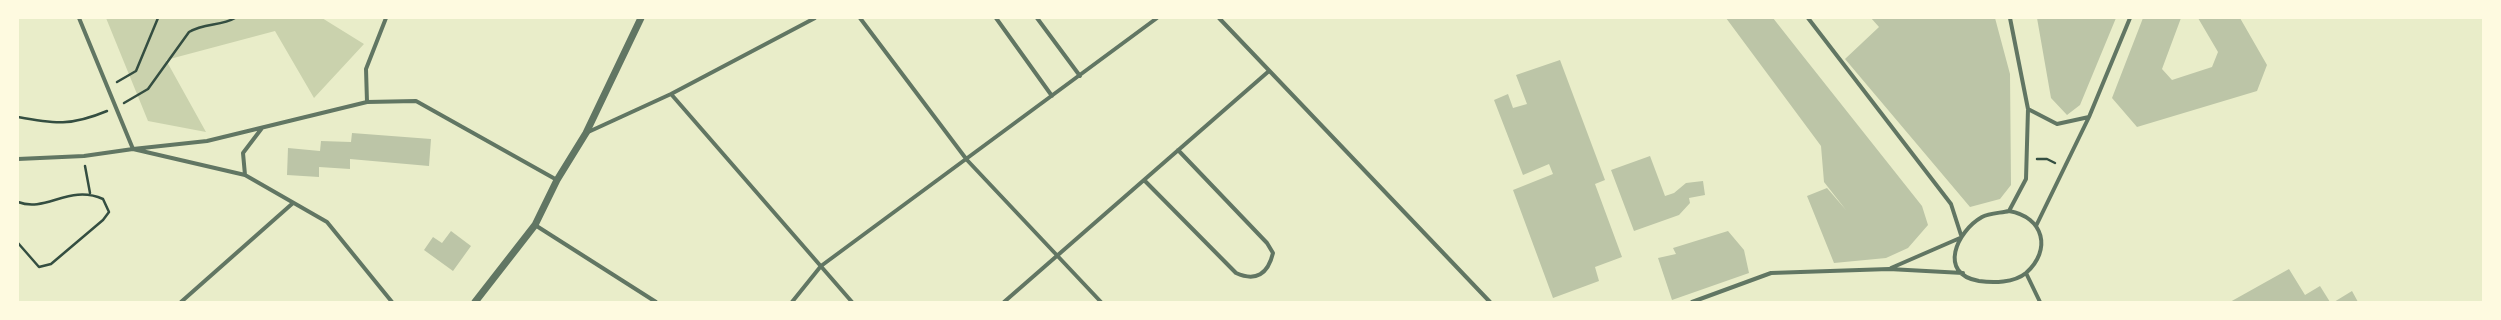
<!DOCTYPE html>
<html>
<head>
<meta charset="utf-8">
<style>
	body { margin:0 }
	#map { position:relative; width:2501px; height:320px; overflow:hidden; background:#e9edc9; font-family:"Asap Condensed",sans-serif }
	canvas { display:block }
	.frame { position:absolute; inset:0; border:19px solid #fefae0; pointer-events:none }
</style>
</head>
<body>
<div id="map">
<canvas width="2501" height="320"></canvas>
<div class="frame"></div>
</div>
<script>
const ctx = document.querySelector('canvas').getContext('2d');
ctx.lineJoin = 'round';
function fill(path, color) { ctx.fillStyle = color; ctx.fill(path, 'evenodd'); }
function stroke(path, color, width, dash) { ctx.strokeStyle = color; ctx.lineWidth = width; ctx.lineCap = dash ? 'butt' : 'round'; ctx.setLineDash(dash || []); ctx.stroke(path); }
fill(new Path2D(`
	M 106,18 L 322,18 L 364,44 L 314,98 L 275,31 L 166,60 L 206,132 L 148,121 Z`), '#cad2ad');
fill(new Path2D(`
	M 1726,18 L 1773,18 L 1799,51 L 1922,206 L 1928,225 L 1908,248 L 1886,258 L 1834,263 L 1807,196 L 1827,188 L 1846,210 L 1824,182 L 1821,146 Z
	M 1871,18 L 1995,18 L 2010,74 L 2011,185 L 2000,199 L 1970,207 L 1845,59 L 1879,27 Z
	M 2037,18 L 2116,18 L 2080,105 L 2067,115 L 2051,98 Z
	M 2143,18 L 2181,18 L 2162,69 L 2172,80 L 2212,67 L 2218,52 L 2198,18 L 2240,18 L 2267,65 L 2257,91 L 2137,127 L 2112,98 Z
	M 1560,60 L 1605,180 L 1595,184 L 1622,257 L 1595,267 L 1599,281 L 1553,298 L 1513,190 L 1553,174 L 1549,164 L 1523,175 L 1494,100 L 1508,94 L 1513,108 L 1527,104 L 1516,75 Z
	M 352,133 L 431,139 L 429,166 L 350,159 L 350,169 L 319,167 L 319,177 L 287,175 L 288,148 L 320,151 L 321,141 L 351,142 Z
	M 1650,156 L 1665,196 L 1674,193 L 1686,183 L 1703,181 L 1705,195 L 1689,198 L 1690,203 L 1679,215 L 1634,231 L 1611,170 Z
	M 451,231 L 471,246 L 453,271 L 424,250 L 433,237 L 442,243 Z
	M 1728,231 L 1744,250 L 1749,273 L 1672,300 L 1658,258 L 1676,254 L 1673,248 Z
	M 2289,269 L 2305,295 L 2320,286 L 2330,302 L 2230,302 Z
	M 2352,291 L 2358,302 L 2334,302 Z`), '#bcc5a7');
stroke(new Path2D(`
	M 117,82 L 136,71 L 158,18
	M 124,103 L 148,89 L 189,32 C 204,23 221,26 235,18
	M 18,117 C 55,124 71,126 107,111
	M 2037,159 L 2047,159 L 2055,163
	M 85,166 L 90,193
	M 18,202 C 46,213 69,184 103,199 L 109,212 L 103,220 L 51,264 L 39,267 L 18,243`), '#344e41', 2.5);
stroke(new Path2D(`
	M 79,18 L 133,149 L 207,141 L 367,102 L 416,101 L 557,180
	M 860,18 L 967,160 L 1101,302
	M 996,18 L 1052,96
	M 1037,18 L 1080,76
	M 1219,18 L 1490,302
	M 1808,18 L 1951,204 L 1961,235
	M 671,94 L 852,302
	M 367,102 L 366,69 L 386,18
	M 2028,109 L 2057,124 L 2089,117
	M 586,133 L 671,94 L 815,18
	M 18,159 L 84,156 L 133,149 L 245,175 L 327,222 L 392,302
	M 245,175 L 243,153 L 262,128
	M 1144,180 L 1236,273 C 1256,282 1268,274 1273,253 L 1267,243 L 1178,150
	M 2009,211 C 2044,217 2052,250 2026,273 C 2014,283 1993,283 1979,281 C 1937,274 1957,231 1982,217 C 1989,213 2001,213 2009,211 Z
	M 2009,211 L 2026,179 L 2028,109 L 2010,18
	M 535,225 L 656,302
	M 2036,226 L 2089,117 L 2130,18
	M 1891,268 L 1960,238
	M 2026,273 L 2040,302
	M 181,302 L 293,203
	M 792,302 L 821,266 L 1157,18
	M 1004,302 L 1269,71
	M 1692,302 L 1771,273 L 1889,269 L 1963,273`), '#617663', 4);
stroke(new Path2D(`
	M 475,302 L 535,225 L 557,180 L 586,133 L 641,18`), '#617663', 7);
</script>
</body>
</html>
